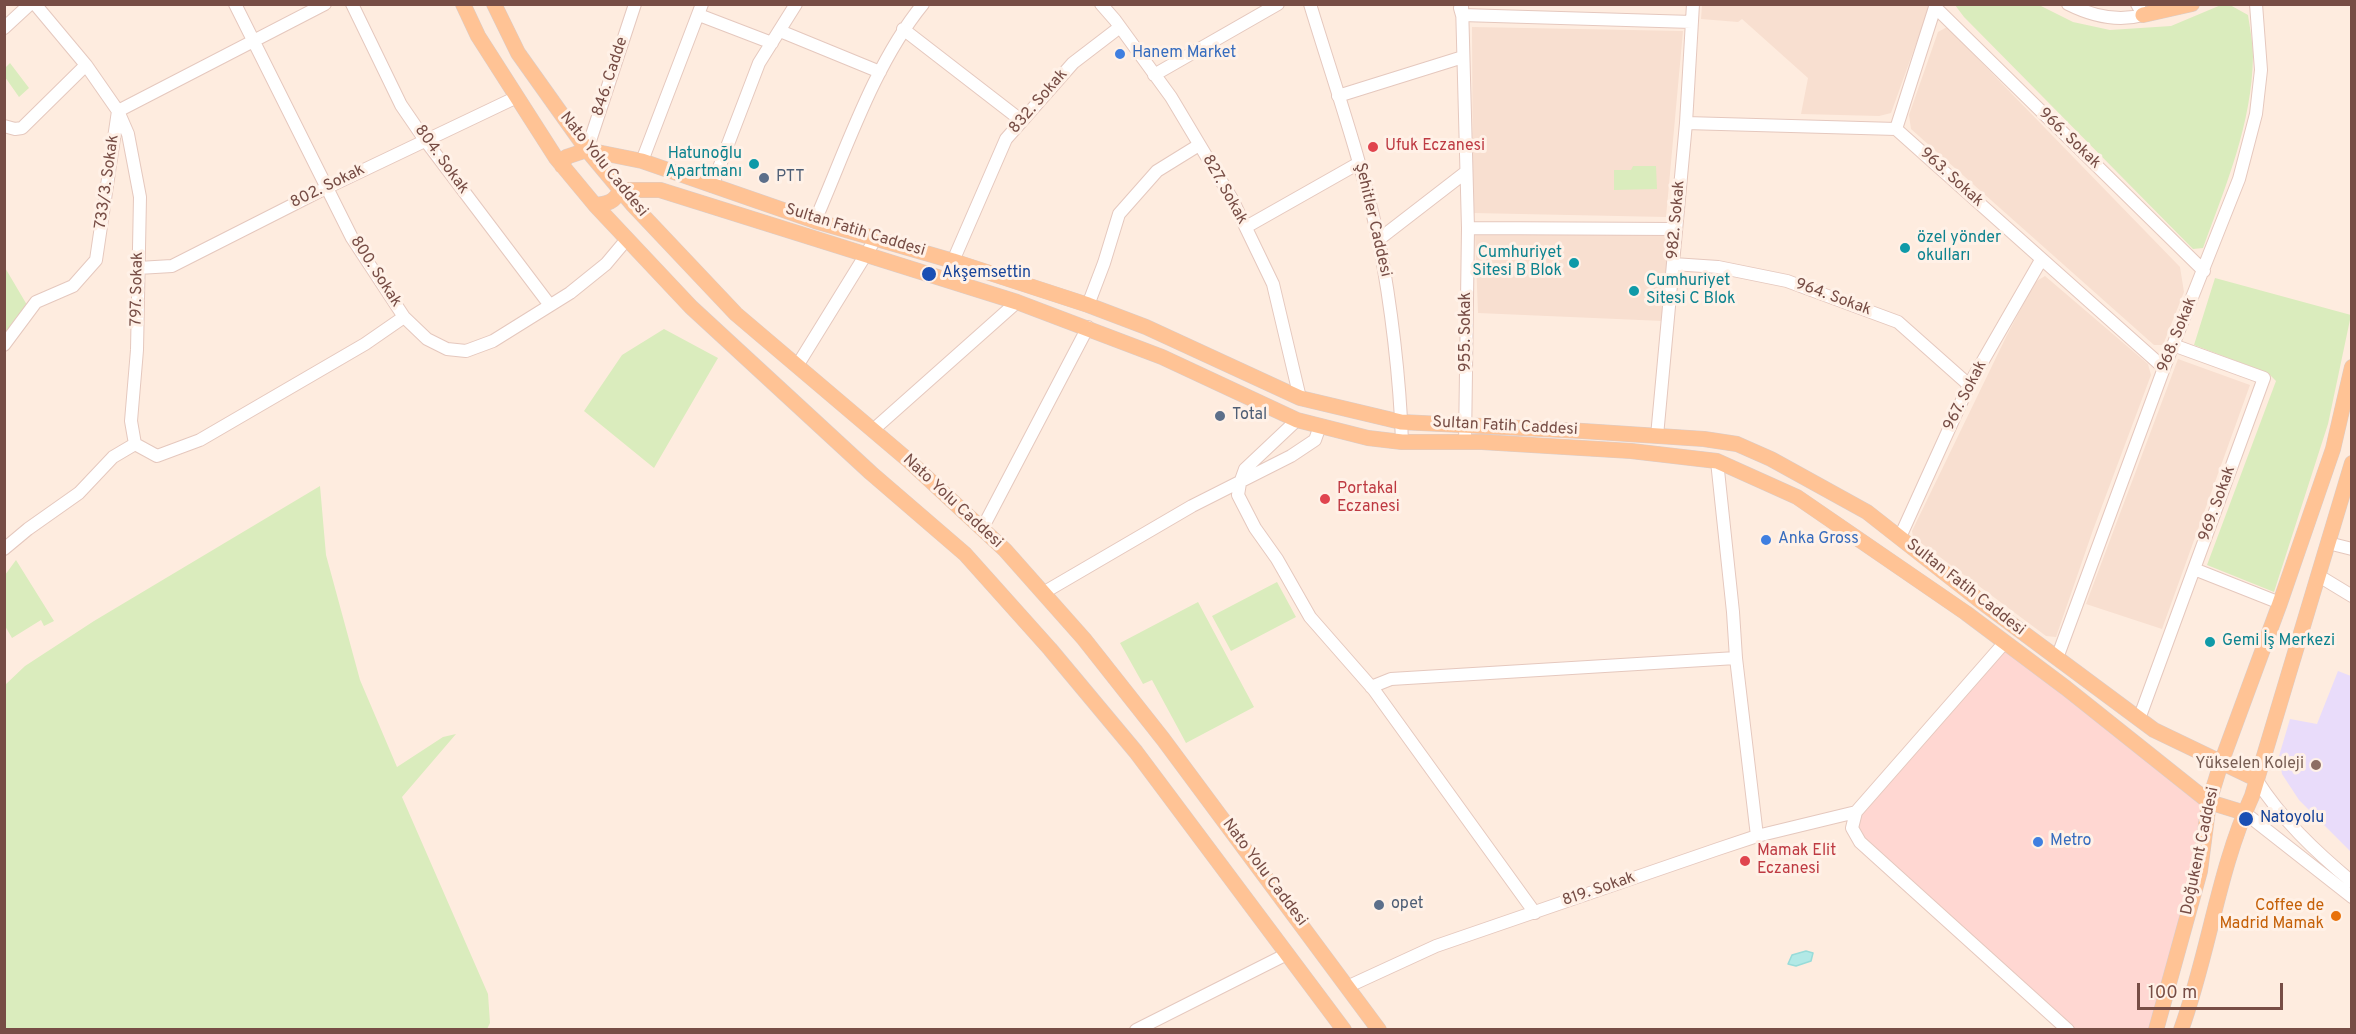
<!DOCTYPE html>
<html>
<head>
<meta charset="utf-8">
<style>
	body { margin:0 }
	#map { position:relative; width:2356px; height:1034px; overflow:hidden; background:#feecdf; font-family:Overpass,sans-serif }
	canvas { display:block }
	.frame { position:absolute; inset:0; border:6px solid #774d45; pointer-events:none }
	.scale { position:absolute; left:2137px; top:983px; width:146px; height:27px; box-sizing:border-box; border:3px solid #774d45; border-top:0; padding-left:8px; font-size:18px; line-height:21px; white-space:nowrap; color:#774d45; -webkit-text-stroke:4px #fff1e7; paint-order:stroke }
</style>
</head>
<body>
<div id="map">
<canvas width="2356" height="1034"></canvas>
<div class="frame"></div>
<div class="scale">100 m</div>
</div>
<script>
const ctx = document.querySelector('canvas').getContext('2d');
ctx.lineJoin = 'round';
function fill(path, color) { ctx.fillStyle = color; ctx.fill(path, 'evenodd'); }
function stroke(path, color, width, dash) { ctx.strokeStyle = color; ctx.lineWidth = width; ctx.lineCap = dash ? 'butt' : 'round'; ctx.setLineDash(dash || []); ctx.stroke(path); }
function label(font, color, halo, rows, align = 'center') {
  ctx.font = font + ' Overpass,sans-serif'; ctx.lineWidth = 6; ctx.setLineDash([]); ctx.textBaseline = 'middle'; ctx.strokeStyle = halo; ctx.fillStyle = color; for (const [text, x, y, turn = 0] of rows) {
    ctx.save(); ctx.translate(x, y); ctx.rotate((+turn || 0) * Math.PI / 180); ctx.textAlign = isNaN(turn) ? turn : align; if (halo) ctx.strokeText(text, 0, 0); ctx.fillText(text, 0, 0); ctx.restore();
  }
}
fill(new Path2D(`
	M 1702,5 L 1930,5 L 1891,113 L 1879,116 L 1801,114 L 1808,78 L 1742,19 L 1738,22 L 1701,19 Z
	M 1472,27 L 1683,31 L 1666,217 L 1473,213 Z
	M 1947,27 L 2180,267 L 2184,292 L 2163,345 L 2154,345 L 1911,129 L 1909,115 L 1938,32 Z
	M 1666,232 L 1669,236 L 1663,321 L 1478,313 L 1475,234 Z
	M 2045,276 L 2148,364 L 2151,375 L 2093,530 L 2056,637 L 2046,636 L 1913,537 L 1912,531 L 2007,335 L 2035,282 Z
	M 2178,359 L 2250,385 L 2162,629 L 2086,604 Z`), '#f8dfd0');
fill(new Path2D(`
	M 2005,642 L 2209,802 L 2156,1029 L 2068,1029 L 1860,842 L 1856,812 Z`), '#ffd7d2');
fill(new Path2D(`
	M 2338,671 L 2351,676 L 2351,852 L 2299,800 L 2282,774 L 2279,756 L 2290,719 L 2317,724 Z`), '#e9dcfa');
fill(new Path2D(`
	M 1955,5 L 2039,5 L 2073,22 L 2110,30 L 2171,26 L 2221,5 L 2230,5 L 2248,15 C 2250,29 2253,43 2253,56 C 2252,124 2226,185 2203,248 L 2193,249 L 1964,17 Z
	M 10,63 L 29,88 L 19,97 L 5,77 L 5,68 Z
	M 1633,166 L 1656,166 L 1657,189 L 1614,190 L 1614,170 L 1631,170 Z
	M 4,266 L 30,310 L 4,345 Z
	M 2215,278 L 2351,315 L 2328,424 L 2274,592 L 2207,565 L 2276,381 L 2268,373 L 2194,345 Z
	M 664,329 L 718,358 L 654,468 L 584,411 L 622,355 Z
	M 320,486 L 326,555 L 360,680 L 397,767 L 443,737 L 456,734 L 402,797 L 488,994 L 490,1023 L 487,1029 L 5,1029 L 5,685 L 25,666 L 94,621 Z
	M 16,560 L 54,621 L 44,626 L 41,620 L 12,638 L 5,626 L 5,575 Z
	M 1277,582 L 1296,617 L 1231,651 L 1212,616 Z
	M 1198,602 L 1254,707 L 1186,743 L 1152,680 L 1143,684 L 1120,643 Z`), '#daecbd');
const water = new Path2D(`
	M 1806,951 L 1813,953 L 1811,961 L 1796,966 L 1788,964 L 1792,955 Z`);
fill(water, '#b2e9e6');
stroke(water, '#98dcd9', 1.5);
const minor = new Path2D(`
	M 235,4 L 352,238 L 404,317 L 427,339 L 447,349 L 466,351 L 493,341 L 570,293 L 606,264 L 627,239
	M 325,4 L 118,111 L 128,134 L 140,197 L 137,350 L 131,421 L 135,444 L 157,456 L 200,440 L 365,344 L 404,317
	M 352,4 L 401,105 L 425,140 L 549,304
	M 1101,4 L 1115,20 L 1171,97 L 1232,199 L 1273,284 L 1300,398
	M 1310,4 C 1334,83 1362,162 1379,242 C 1391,304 1400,379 1402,442
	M 1462,4 L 1468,228 L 1465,443
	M 2068,4 C 2092,16 2118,22 2143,15 L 2137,4
	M 1935,7 L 2204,271
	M 1460,8 L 1462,15 L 1692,22
	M 699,15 L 772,43
	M 4,28 L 30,4
	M 903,29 L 1022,121
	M 780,31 L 880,72
	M 1154,75 L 1278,4
	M 1338,96 L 1463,57
	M 1686,123 L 1896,129 L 2164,368
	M 4,126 L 15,129 L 22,128 L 86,65
	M 1896,129 L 1936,4
	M 587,150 L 635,4
	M 642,161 L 702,4
	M 712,186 L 759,63 L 796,4
	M 815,221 C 846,150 874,64 923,4
	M 1246,227 L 1359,163
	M 1468,228 L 1676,229
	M 1378,240 L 1466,172
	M 953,261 L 1006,139 L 1073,63 L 1120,27
	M 1673,264 L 1718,267 L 1787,281 L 1898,322 L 1969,385
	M 138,268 L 172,266 L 326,188 L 517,97
	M 1088,305 L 1104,263 L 1119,214 L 1157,171 L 1199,145
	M 4,345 L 36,302 L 73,286 L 96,260 L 118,111 L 86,65 L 35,4
	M 797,366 L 876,238
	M 1297,420 L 1245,469 L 1240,483 L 1238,495 L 1255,528 L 1277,559 L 1310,617 L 1374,690 L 1535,913
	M 873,430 L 1017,302
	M 1657,436 L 1686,123 L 1693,4
	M 1717,461 L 1733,612 L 1736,658 L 1757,836
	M 982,529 L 1088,327
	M 1900,537 L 1969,385 L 2041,260
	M 2328,543 L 2352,549
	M 4,549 L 28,529 L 79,493 L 113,457 L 135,444
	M 2194,569 L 2280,603
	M 2319,576 L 2352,596
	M 1043,593 L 1192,506 L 1291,456 L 1315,440 L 1320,426
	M 2005,642 L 1856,812 L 1852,828 L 1860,842 L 2068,1030
	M 2057,658 L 2164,368 L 2239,179 L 2256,114 L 2261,70 L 2256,4
	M 1371,687 L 1391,679 L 1736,658
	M 2139,719 L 2264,378 L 2173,345
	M 2256,779 C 2282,820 2315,851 2352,882
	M 2245,813 L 2352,897
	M 1349,986 L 1436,946 L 1718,849 L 1757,836 L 1856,812
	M 1136,1030 L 1287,954`);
const major = new Path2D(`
	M 463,4 L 478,36 L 556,158 L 595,205 L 691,307 L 871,473 L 965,554 L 1050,649 L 1136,752 L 1344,1030
	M 494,4 L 518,53 L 587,150 L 633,205 L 736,314 L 908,460 L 1005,550 L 1084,639 L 1163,739 L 1379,1030
	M 2143,15 L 2192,4
	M 562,166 L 566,157 L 587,150 L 642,161 L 815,221 L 953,261 L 1088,305 L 1146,327 L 1300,398 L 1401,422 L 1583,431 L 1704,439 L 1737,444 L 1771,459 L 1867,512 L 1983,603 L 2154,730 L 2256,779
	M 595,205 C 607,204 615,202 620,190 L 660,190 L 1017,302 L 1162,357 L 1297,420 L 1368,438 L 1402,442 L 1482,442 L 1631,451 L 1717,461 L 1797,497 L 1966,613 L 2066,688 L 2209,802 L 2245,813
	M 2156,1030 L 2200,871 L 2209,802 L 2221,763 L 2280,603 L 2333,449 L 2352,367
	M 2181,1030 C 2209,953 2218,870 2252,796 L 2352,463`);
stroke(minor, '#e5c8be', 14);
stroke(major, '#d9cdcb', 16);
stroke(minor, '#fff', 12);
stroke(major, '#ffc395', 15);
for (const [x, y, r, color] of [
	[1120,54,6,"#3f7fe0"],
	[1373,147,6,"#e0444e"],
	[754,164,6,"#0f9aa8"],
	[764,178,6,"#5c6f8a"],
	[1905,248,6,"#0f9aa8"],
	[1574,263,6,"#0f9aa8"],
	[929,274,8,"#1a4fb4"],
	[1634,291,6,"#0f9aa8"],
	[1220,416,6,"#5c6f8a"],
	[1325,499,6,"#e0444e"],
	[1766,540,6,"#3f7fe0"],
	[2210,642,6,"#0f9aa8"],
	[2316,765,6,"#8d6e63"],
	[2246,819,8,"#1a4fb4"],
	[2038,842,6,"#3f7fe0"],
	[1745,861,6,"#e0444e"],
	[1379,905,6,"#5c6f8a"],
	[2336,916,6,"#e8710a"]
]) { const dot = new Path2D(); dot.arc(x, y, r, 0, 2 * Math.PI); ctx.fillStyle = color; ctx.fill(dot); stroke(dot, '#fff1e7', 2); }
label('16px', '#366cbe', '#fff1e7', [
	["Hanem Market",1132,54],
	["Anka Gross",1778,540],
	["Metro",2050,842]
], 'left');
label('16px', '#774d45', '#fff1e7', [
	["846. Cadde",611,77,-72],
	["832. Sokak",1039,102,-49],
	["966. Sokak",2069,139,44],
	["804. Sokak",441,160,54],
	["Nato Yolu Caddesi",603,165,51],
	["963. Sokak",1951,178,42],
	["733/3. Sokak",108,182,-82],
	["802. Sokak",328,187,-26],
	["827. Sokak",1224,190,61],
	["Şehitler Caddesi",1372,220,77],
	["982. Sokak",1677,220,-85],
	["Sultan Fatih Caddesi",855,231,17],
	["800. Sokak",375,272,57],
	["797. Sokak",138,289,-89],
	["964. Sokak",1833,298,20],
	["955. Sokak",1467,332,-90],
	["968. Sokak",2178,335,-68],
	["967. Sokak",1966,396,-63],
	["Sultan Fatih Caddesi",1505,427,3],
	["Nato Yolu Caddesi",952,502,43],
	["969. Sokak",2218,504,-70],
	["Sultan Fatih Caddesi",1965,588,38],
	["Doğukent Caddesi",2201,851,-78],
	["Nato Yolu Caddesi",1264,873,53],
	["819. Sokak",1599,890,-19]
]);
label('16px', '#be3a42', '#fff1e7', [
	["Ufuk Eczanesi",1385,147],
	["Portakal",1337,490],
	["Eczanesi",1337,508],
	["Mamak Elit",1757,852],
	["Eczanesi",1757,870]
], 'left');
label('16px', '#0d838f', '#fff1e7', [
	["Hatunoğlu",742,155,"right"],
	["Apartmanı",742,173,"right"],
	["özel yönder",1917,239],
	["okulları",1917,257],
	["Cumhuriyet",1562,254,"right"],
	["Sitesi B Blok",1562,272,"right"],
	["Cumhuriyet",1646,282],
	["Sitesi C Blok",1646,300],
	["Gemi İş Merkezi",2222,642]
], 'left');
label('16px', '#4e5e75', '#fff1e7', [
	["PTT",776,178],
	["Total",1232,416],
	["opet",1391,905]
], 'left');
label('16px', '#164399', '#fff1e7', [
	["Akşemsettin",942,274],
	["Natoyolu",2260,819]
], 'left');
label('16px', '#785e54', '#fff1e7', [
	["Yükselen Koleji",2304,765]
], 'right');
label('16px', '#c56008', '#fff1e7', [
	["Coffee de",2324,907],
	["Madrid Mamak",2324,925]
], 'right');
</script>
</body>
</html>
